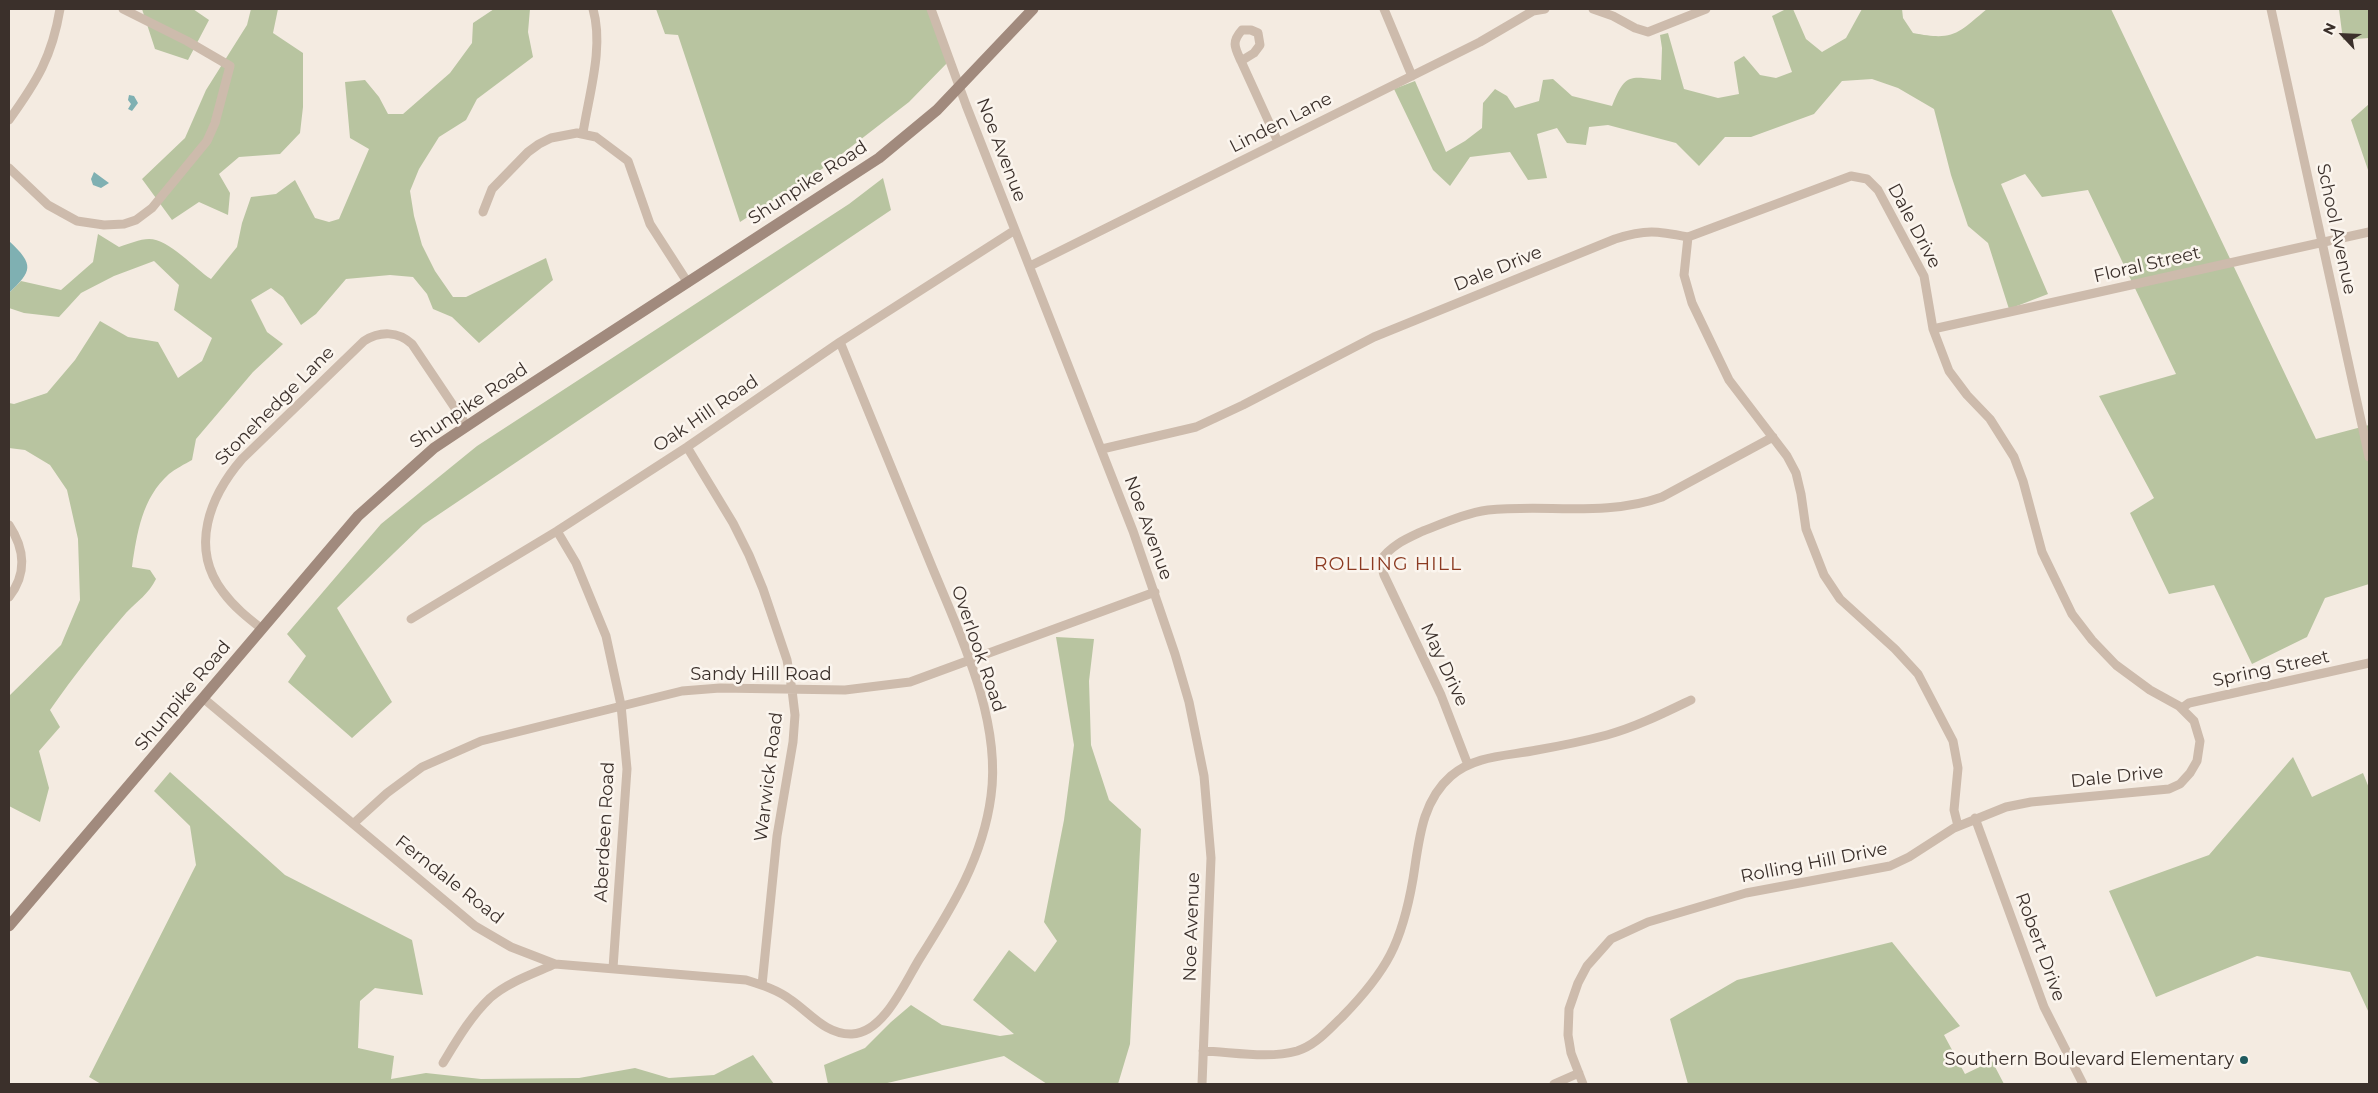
<!DOCTYPE html>
<html>
<head>
<meta charset="utf-8">
<style>
	body { margin:0 }
	#map { position:relative; width:2378px; height:1093px; overflow:hidden; background:#f4ebe1; font-family:Montserrat,sans-serif }
	canvas { display:block }
	.frame { position:absolute; inset:0; border:10px solid #3b302b; pointer-events:none }
	.north { position:absolute; left:2318px; top:10px; width:50px; height:50px; -webkit-text-stroke:4px #fbf5ee; paint-order:stroke; rotate:295deg; font-size:14px; font-weight:700; line-height:20px; text-align:center; color:#3b302b }
	.north::after { content:''; display:block; margin:auto; width:18px; height:22px; background:#3b302b; clip-path:polygon(50% 0,100% 100%,50% 72%,0 100%) }
</style>
</head>
<body>
<div id="map">
<canvas width="2378" height="1093"></canvas>
<div class="frame"></div>
<div class="north">N</div>
</div>
<script>
const ctx = document.querySelector('canvas').getContext('2d');
ctx.lineJoin = 'round';
function fill(path, color) { ctx.fillStyle = color; ctx.fill(path, 'evenodd'); }
function stroke(path, color, width, dash) { ctx.strokeStyle = color; ctx.lineWidth = width; ctx.lineCap = dash ? 'butt' : 'round'; ctx.setLineDash(dash || []); ctx.stroke(path); }
function label(font, color, halo, rows, align = 'center') {
  ctx.font = font + ' Montserrat,sans-serif'; ctx.lineWidth = 5; ctx.setLineDash([]); ctx.textBaseline = 'middle'; ctx.strokeStyle = halo; ctx.fillStyle = color; for (const [text, x, y, turn = 0] of rows) {
    ctx.save(); ctx.translate(x, y); ctx.rotate((+turn || 0) * Math.PI / 180); ctx.textAlign = isNaN(turn) ? turn : align; if (halo) ctx.strokeText(text, 0, 0); ctx.fillText(text, 0, 0); ctx.restore();
  }
}
fill(new Path2D(`
	M 142,9 L 193,9 L 209,20 L 188,60 L 155,49 Z
	M 251,9 L 278,9 L 273,33 L 303,53 L 303,107 L 300,133 L 280,154 L 239,157 L 219,174 L 230,193 L 228,215 L 199,202 L 172,220 L 142,179 L 185,138 L 206,90 L 247,25 Z
	M 494,9 L 530,9 L 528,32 L 533,57 L 477,99 L 466,120 L 439,137 L 419,169 L 410,191 L 414,216 L 422,245 L 435,271 L 453,297 L 466,297 L 546,258 L 553,280 L 479,343 L 452,317 L 433,309 L 427,294 L 413,277 L 390,275 L 346,279 L 316,314 L 301,325 L 283,297 L 271,288 L 251,300 L 267,332 L 283,344 L 253,372 L 196,439 L 192,460 C 185,464 175,469 169,474 C 142,498 137,533 132,567 L 150,570 L 156,579 C 148,595 138,600 126,613 C 99,644 73,677 50,710 L 60,727 L 39,751 L 49,788 L 40,822 L 9,806 L 9,696 L 61,645 L 80,600 L 78,539 L 67,490 L 50,465 L 25,450 L 9,448 L 9,403 L 14,404 L 47,393 L 75,360 L 100,321 L 128,337 L 158,342 L 178,378 L 202,361 L 212,338 L 174,310 L 179,285 L 154,261 L 114,276 L 81,293 L 59,317 L 24,313 L 9,308 L 9,293 L 21,281 L 61,290 L 93,262 L 98,234 L 119,247 C 128,244 140,239 149,239 C 169,239 195,269 211,279 L 237,247 L 242,223 L 251,197 L 276,194 L 295,180 L 315,218 L 329,222 L 339,219 L 369,149 L 350,138 L 345,82 L 365,80 L 379,97 L 388,114 L 403,114 L 450,73 L 472,43 L 473,23 Z
	M 656,9 L 930,9 L 949,61 L 909,102 L 825,167 L 740,222 L 678,35 L 665,34 Z
	M 1786,9 L 1793,9 L 1806,39 L 1822,52 L 1846,38 L 1862,9 L 1902,9 L 1903,18 L 1913,33 C 1954,41 1957,34 1987,9 L 2111,9 L 2316,439 L 2369,425 L 2369,584 L 2325,598 L 2307,637 L 2252,664 L 2214,585 L 2169,594 L 2130,513 L 2154,498 L 2099,396 L 2176,374 L 2088,190 L 2042,197 L 2025,174 L 2001,184 L 2048,294 L 2009,309 L 1988,243 L 1968,226 L 1951,175 L 1934,109 L 1898,88 L 1872,79 L 1842,81 L 1814,114 L 1751,137 L 1725,137 L 1699,166 L 1676,143 L 1608,125 L 1589,127 L 1586,145 L 1567,143 L 1557,128 L 1537,134 L 1547,178 L 1528,180 L 1510,152 L 1470,157 L 1450,186 L 1433,170 L 1394,89 L 1415,81 L 1446,152 L 1465,141 L 1482,128 L 1483,103 L 1495,89 L 1507,96 L 1515,108 L 1539,101 L 1543,80 L 1553,79 L 1572,96 L 1612,106 C 1625,74 1628,76 1661,80 L 1662,48 L 1660,35 L 1668,33 L 1684,89 L 1718,98 L 1739,94 L 1734,62 L 1744,56 L 1760,75 L 1776,78 L 1792,72 L 1772,16 Z
	M 2339,9 L 2369,9 L 2369,38 L 2343,40 Z
	M 2369,104 L 2369,169 L 2368,170 L 2351,120 Z
	M 883,178 L 891,210 L 423,525 L 337,608 L 392,702 L 352,738 L 288,682 L 306,656 L 287,634 L 381,524 L 477,446 L 849,204 Z
	M 1056,637 L 1094,639 L 1089,681 L 1091,745 L 1109,800 L 1141,829 L 1130,1044 L 1118,1084 L 1047,1084 L 1004,1056 L 883,1084 L 828,1084 L 824,1065 L 865,1048 L 891,1022 L 911,1005 L 942,1025 L 1000,1036 L 1014,1034 L 973,1000 L 1009,950 L 1035,972 L 1057,941 L 1044,922 L 1064,820 L 1074,745 Z
	M 2293,757 L 2312,797 L 2363,773 L 2369,788 L 2369,1013 L 2350,972 L 2257,956 L 2156,997 L 2109,891 L 2209,855 Z
	M 170,772 L 285,875 L 412,940 L 423,995 L 375,988 L 360,1001 L 358,1048 L 394,1056 L 391,1079 L 426,1073 L 481,1079 L 579,1078 L 635,1068 L 669,1078 L 714,1075 L 753,1055 L 774,1084 L 101,1084 L 89,1077 L 196,865 L 190,826 L 154,791 Z
	M 1892,942 L 1960,1026 L 1944,1035 L 1965,1074 L 1992,1061 L 2004,1084 L 1688,1084 L 1670,1019 L 1737,980 Z`), '#b8c4a0');
fill(new Path2D(`
	M 129,95 L 134,96 L 138,103 L 132,111 L 128,109 L 131,104 L 128,100 Z
	M 94,172 L 109,183 L 101,188 L 93,185 L 91,179 Z
	M 9,241 C 35,265 32,271 9,293 Z`), '#7fb0b2');
stroke(new Path2D(`
	M 931,9 L 966,105 L 1133,531 L 1175,654 L 1189,702 L 1204,776 L 1211,858 L 1202,1084
	M 1384,9 L 1412,76
	M 1593,9 L 1613,16 L 1635,28 L 1648,32 L 1706,9
	M 2271,9 L 2369,457
	M 1242,30 L 1251,30 L 1258,33 L 1260,45 L 1254,53 L 1241,61 C 1235,48 1231,42 1242,30 Z
	M 1241,61 L 1278,142
	M 9,120 C 37,81 52,57 60,9
	M 583,133 C 589,94 604,47 593,9
	M 9,168 L 48,205 L 77,221 L 104,225 L 124,224 L 136,220 L 152,208 L 207,141 L 215,123 L 230,66 L 187,41 L 123,9
	M 483,212 L 492,189 L 528,152 L 539,144 L 551,138 L 577,133 L 596,137 L 628,161 L 650,224 L 688,283
	M 1688,237 L 1684,275 L 1692,303 L 1729,380 L 1787,456 L 1796,473 L 1801,494 L 1806,529 L 1824,575 L 1840,599 L 1895,649 L 1918,674 L 1953,741 L 1958,768 L 1954,810 L 1958,826
	M 1030,266 L 1480,42 L 1533,11 L 1545,9
	M 1933,329 L 2369,232
	M 687,447 L 733,523 L 749,555 L 763,589 L 787,660 L 792,690 L 795,715 L 793,742 L 777,836 L 762,985
	M 1102,449 L 1196,427 L 1243,405 L 1374,337 L 1615,239 C 1646,229 1657,231 1688,237 L 1851,176 L 1867,179 L 1878,190 L 1924,276 L 1933,329 L 1949,371 L 1967,395 L 1990,419 L 2014,457 L 2023,481 L 2042,552 L 2072,614 L 2092,640 L 2116,665 L 2150,690 L 2179,706 L 2194,721 L 2200,741 L 2197,761 L 2190,773 L 2180,784 L 2169,789 L 2031,802 L 2006,807 L 1954,828 L 1909,857 L 1890,866 L 1746,893 L 1648,922 L 1611,939 L 1587,966 L 1578,983 L 1569,1009 L 1568,1035 L 1571,1053 L 1583,1084
	M 9,525 C 25,549 27,574 9,597
	M 557,531 L 576,563 L 606,636 L 621,705 L 627,769 L 613,968
	M 411,619 L 557,531 L 687,447 L 840,342 L 1015,230
	M 262,629 C 248,618 234,607 223,592 C 189,548 210,496 242,459 L 364,341 C 380,331 398,331 412,344 L 467,426
	M 203,698 L 475,926 L 511,947 L 555,964 L 746,980 C 762,985 778,990 791,1000 C 810,1013 826,1035 852,1034 C 884,1033 905,982 920,958 C 953,906 983,857 991,796 C 1002,716 957,629 928,557 C 899,485 869,414 840,342
	M 2182,708 L 2189,703 L 2369,663
	M 1468,765 L 1441,695 L 1384,575 L 1380,561 C 1391,545 1406,539 1423,531 C 1444,523 1466,513 1488,510 C 1546,504 1606,517 1662,497 L 1773,437
	M 1975,818 L 2044,1007 L 2083,1084
	M 353,824 L 387,793 L 422,767 L 481,741 L 682,691 L 720,688 L 845,690 L 910,682 L 1155,592
	M 1203,1051 C 1232,1052 1269,1059 1297,1051 C 1316,1045 1328,1030 1342,1017 C 1387,971 1402,943 1413,879 C 1419,842 1421,802 1451,776 C 1475,755 1508,756 1537,750 C 1560,746 1584,741 1607,735 C 1636,727 1664,713 1691,700
	M 443,1063 C 457,1040 471,1016 490,998 C 508,982 535,973 555,964
	M 1554,1084 L 1579,1073`), '#cdbbac', 9);
stroke(new Path2D(`
	M 9,926 L 358,516 L 434,448 L 491,410 L 879,158 L 937,110 L 1033,9`), '#a18a7d', 11);
for (const [x, y, r, color] of [
	[2244,1060,5,"#1f5a5e"]
]) { const dot = new Path2D(); dot.arc(x, y, r, 0, 2 * Math.PI); ctx.fillStyle = color; ctx.fill(dot); stroke(dot, '#fbf5ee', 2); }
label('18px', '#3b302b', '#fbf5ee', [
	["Linden Lane",1281,123,-27],
	["Noe Avenue",1001,150,69],
	["Shunpike Road",808,183,-33],
	["Dale Drive",1914,226,62],
	["School Avenue",2336,229,78],
	["Floral Street",2147,265,-13],
	["Dale Drive",1498,269,-22],
	["Stonehedge Lane",275,406,-45],
	["Shunpike Road",469,406,-34],
	["Oak Hill Road",706,414,-34],
	["Noe Avenue",1148,528,70],
	["Overlook Road",978,649,71],
	["May Drive",1444,665,65],
	["Spring Street",2271,669,-12],
	["Sandy Hill Road",761,675],
	["Shunpike Road",183,696,-50],
	["Warwick Road",769,777,-83],
	["Dale Drive",2117,777,-6],
	["Aberdeen Road",605,832,-87],
	["Rolling Hill Drive",1814,863,-11],
	["Ferndale Road",449,880,38],
	["Noe Avenue",1192,927,-88],
	["Robert Drive",2040,947,70]
]);
label('18px', '#3b302b', '#fbf5ee', [
	["Southern Boulevard Elementary",2234,1060]
], 'right');
ctx.letterSpacing = '1px';
label('19px', '#8c3b22', '#fbf5ee', [
	["ROLLING HILL",1388,564]
]);
ctx.letterSpacing = '0px';
</script>
</body>
</html>
